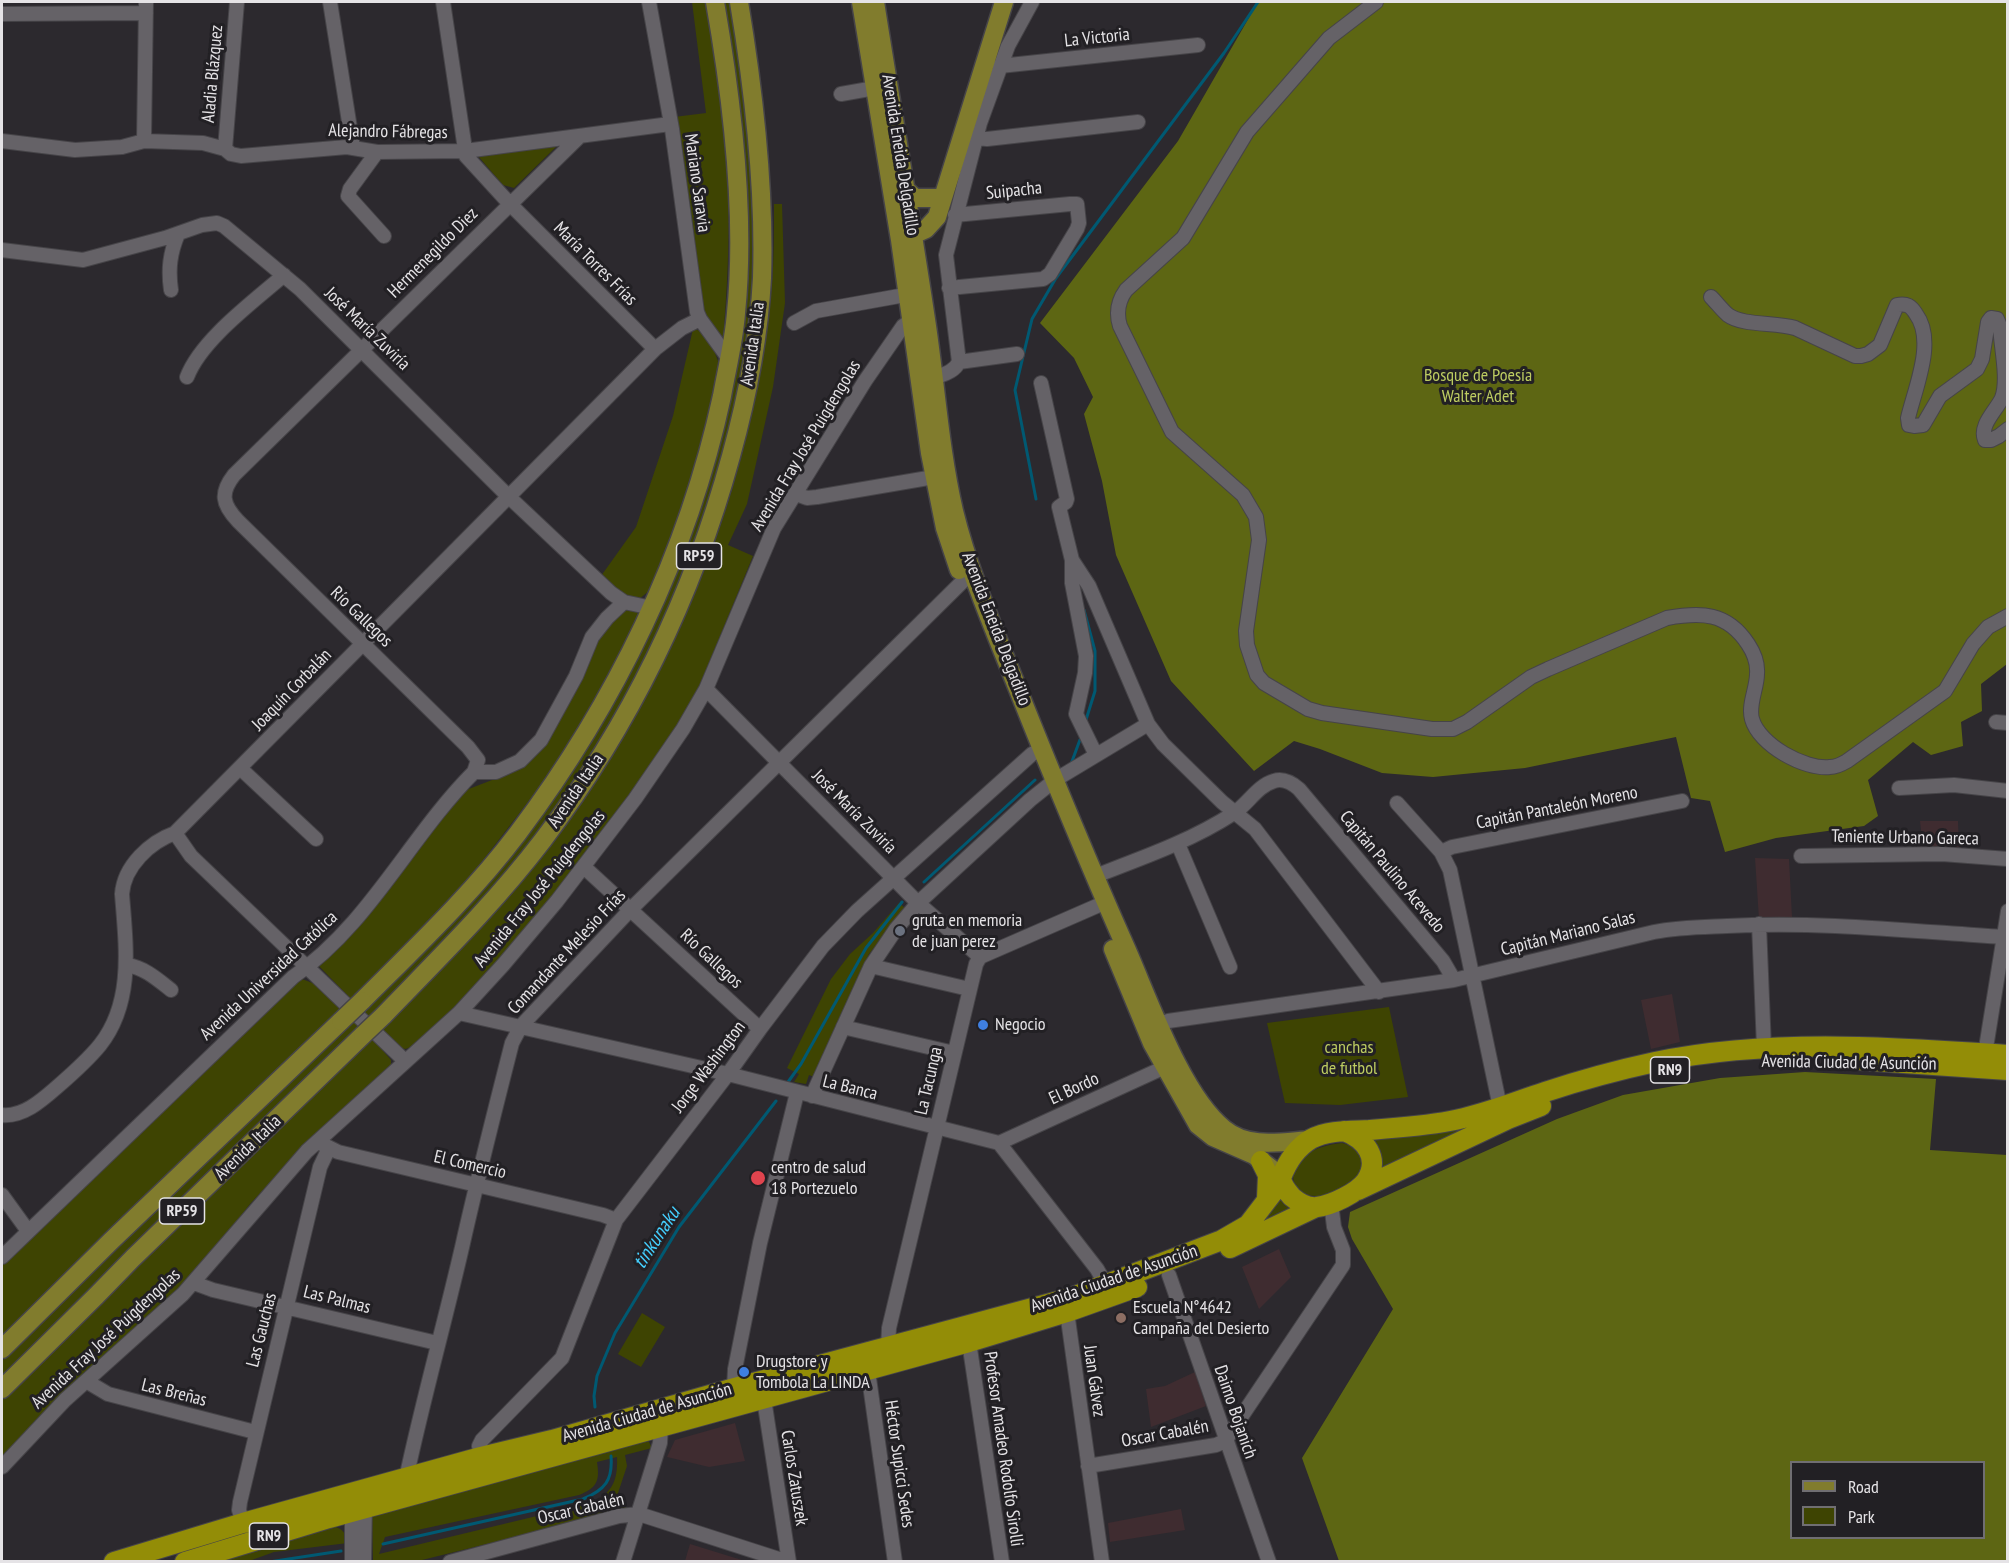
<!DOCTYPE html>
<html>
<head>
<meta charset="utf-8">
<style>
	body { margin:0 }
	#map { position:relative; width:2009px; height:1563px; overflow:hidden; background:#2c292e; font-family:"PT Sans Narrow",sans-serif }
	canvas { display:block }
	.frame { position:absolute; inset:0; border:3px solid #e5e3e6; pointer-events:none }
	.legend { position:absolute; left:1790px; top:1461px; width:195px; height:78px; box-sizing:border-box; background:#222024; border:2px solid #706e72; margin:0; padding:8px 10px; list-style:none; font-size:18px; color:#e5e3e6 }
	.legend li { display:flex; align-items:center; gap:12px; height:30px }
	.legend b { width:30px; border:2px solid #706e72 }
</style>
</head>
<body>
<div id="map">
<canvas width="2009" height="1563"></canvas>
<div class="frame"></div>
<ul class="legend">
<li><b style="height:8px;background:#817c2d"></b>Road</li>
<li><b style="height:16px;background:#3e4402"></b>Park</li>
</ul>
</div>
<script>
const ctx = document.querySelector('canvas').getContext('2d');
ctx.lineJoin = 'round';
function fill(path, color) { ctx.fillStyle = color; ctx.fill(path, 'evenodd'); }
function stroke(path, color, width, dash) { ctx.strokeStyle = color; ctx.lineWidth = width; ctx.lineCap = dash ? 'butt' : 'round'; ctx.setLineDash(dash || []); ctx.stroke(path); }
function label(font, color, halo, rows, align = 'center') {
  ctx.font = font + ' "PT Sans Narrow",sans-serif'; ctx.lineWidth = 6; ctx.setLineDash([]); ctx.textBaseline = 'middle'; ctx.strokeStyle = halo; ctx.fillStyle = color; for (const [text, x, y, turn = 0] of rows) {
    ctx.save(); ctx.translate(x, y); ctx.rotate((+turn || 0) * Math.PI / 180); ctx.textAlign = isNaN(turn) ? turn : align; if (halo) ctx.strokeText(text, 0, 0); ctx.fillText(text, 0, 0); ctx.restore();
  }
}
fill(new Path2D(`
	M 1920,821 L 1958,821 L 1959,850 L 1923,849 Z
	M 1755,858 L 1789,859 L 1792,917 L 1759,919 Z
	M 1672,994 L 1680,1042 L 1651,1049 L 1641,1000 Z
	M 1279,1249 L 1291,1277 L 1259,1309 L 1242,1267 Z
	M 1195,1372 L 1206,1406 L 1151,1427 L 1146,1389 L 1165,1386 Z
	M 735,1423 L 745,1461 L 709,1467 L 667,1457 L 675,1440 Z
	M 1181,1509 L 1185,1530 L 1110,1542 L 1108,1523 Z
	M 690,1544 L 745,1561 L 685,1561 Z`), '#3f2c30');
fill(new Path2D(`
	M 692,2 L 708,2 C 717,64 724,126 728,189 C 730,240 727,291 723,341 L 703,313 L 674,117 L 706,113 Z
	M 721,2 L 736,2 L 758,243 L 748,365 L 708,517 L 644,669 L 566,800 L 453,936 L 2,1378 L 2,1361 L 470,901 L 669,583 L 740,324 Z
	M 557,146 L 514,188 L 503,185 L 478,156 Z
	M 774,204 L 782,204 L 785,303 L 773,387 L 747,504 L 728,545 L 753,556 L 695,697 L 674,736 L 601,836 L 478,989 L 412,1047 L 405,1049 L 399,1047 L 381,1027 C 445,963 512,900 566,826 C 578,809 588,791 599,774 C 622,737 646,699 665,660 C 722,544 761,413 772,285 C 774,258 774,231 774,204 Z
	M 693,329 L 701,331 L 712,345 L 718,361 L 717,386 L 692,478 L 663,560 L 650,590 L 638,600 L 623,595 L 601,576 L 636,527 L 673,416 Z
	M 630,607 L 638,612 L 638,620 L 574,738 L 532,797 L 463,886 L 402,951 L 351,999 L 318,965 L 461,792 L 505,775 L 536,752 L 597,641 L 617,614 Z
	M 899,903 L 905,908 L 869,954 L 816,1078 L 809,1075 L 806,1084 L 794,1082 L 799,1074 L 787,1068 L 831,979 L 850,954 L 873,933 Z
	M 302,979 L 315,984 L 342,1007 L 2,1341 L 2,1263 L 289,984 Z
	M 1389,1007 L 1408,1097 L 1340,1105 L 1285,1103 L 1267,1023 Z
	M 372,1038 L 391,1060 L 391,1066 L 313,1137 L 250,1204 L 194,1276 L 50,1406 L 2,1460 L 2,1399 L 94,1307 Z
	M 1730,1054 L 1549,1096 L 1372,1177 L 1365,1134 Z
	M 1342,1143 L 1359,1148 C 1361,1156 1365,1163 1362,1171 C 1356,1190 1318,1202 1302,1193 C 1296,1190 1294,1184 1293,1177 C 1292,1153 1324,1145 1342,1143 Z
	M 1275,1191 L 1296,1206 L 1221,1243 Z
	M 642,1313 L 665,1327 L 641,1367 L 618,1354 Z
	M 648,1440 L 652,1448 L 625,1455 L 627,1466 L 616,1499 L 628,1509 L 418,1561 L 373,1561 L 372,1517 L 378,1511 ZM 617,1457 C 618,1479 613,1491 595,1502 L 379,1554 L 385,1537 L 579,1495 C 597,1488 600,1481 597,1462 Z
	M 333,1526 C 343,1529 346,1533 348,1543 L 274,1552 L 249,1561 L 212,1562 Z`), '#3e4402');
fill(new Path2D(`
	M 1258,2 L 2007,2 L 2007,664 L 1981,684 L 1982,711 L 1961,722 L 1963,746 L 1931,755 L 1913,742 L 1868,780 L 1878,816 L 1864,826 L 1776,838 L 1725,852 L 1710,801 L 1691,798 L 1676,737 L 1525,768 L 1433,777 L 1382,773 L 1320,749 L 1294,741 L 1254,771 L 1171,681 L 1116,555 L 1102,481 L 1084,414 L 1093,397 L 1074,358 L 1040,323 L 1178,141 Z
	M 1805,1072 L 1936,1079 L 1930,1150 L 2007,1155 L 2007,1561 L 1339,1561 L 1302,1458 L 1393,1309 L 1352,1239 L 1348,1227 L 1350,1212 L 1557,1119 L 1623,1095 L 1720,1078 ZM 1792,1462 L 1984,1462 L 1984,1538 L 1792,1538 Z`), '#5d6613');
stroke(new Path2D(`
	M 1036,499 L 1015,390 L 1032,319 L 1056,278 L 1224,53 L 1258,2
	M 1084,610 L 1095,651 L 1095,691 L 1085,723
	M 1071,764 L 1081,737
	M 924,882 L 1035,780
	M 788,1082 L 801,1064 L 866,948 L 902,902
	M 595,1407 L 594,1396 L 597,1376 L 615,1333 L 679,1227 L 776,1101
	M 383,1544 L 583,1499 C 605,1490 613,1480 611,1456
	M 269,1562 L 341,1551`), '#005972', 3);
const minor = new Path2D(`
	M 330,2 L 353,147
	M 443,2 L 466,156 L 509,203 L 655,349
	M 649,2 L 672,129 L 697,312 L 700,319 L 729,359
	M 1376,2 L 1329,38 L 1247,132 L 1183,238 L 1126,290 C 1118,301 1116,313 1120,326 L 1172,432 L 1243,495 L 1256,517 L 1259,540 L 1246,631 L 1247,645 L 1257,675 L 1264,683 L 1308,709 L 1322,713 L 1432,729 L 1453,729 L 1467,722 L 1531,677 L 1548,669 L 1667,618 C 1701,612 1727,612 1748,644 C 1754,653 1758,662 1757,674 C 1757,688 1748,705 1752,719 C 1759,745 1805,770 1830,767 C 1837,767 1842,764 1847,761 L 1945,691 L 1973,644 L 1988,627 L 2008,616
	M 2,14 L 146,13
	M 1000,66 L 1198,45
	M 841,94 L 875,88
	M 975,138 L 987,139 L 1138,122
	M 2,141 L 75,150 L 122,147 L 144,141 L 203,143 L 225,149 L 231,154 L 241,156 L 347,147 L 377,152 L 465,151 L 670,124
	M 144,141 L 146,2
	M 225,149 L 237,2
	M 377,152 L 350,189 L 348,196 L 384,236
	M 2,250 L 83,260 L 165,238 L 202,225 L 217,223 L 224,226 L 300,289 L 508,496 L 611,593 L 624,602 L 652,608
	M 949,288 L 1043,279 L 1050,274 L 1077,229 L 1079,223 L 1077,204 L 1070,204 L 955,215
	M 171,290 C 168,269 170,253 178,234
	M 1711,297 C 1717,303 1722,310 1728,315 C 1743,326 1776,322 1795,328 L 1855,356 L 1861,356 L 1868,354 L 1880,345 L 1897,305 C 1907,303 1911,306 1916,314 C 1936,341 1915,388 1908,418 L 1909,425 L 1914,426 L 1923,425 L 1940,396 L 1977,369 L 1982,359 L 1988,322 L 1991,318 L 1997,319 L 2000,326 C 2001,346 2009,380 2002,398 C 1996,411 1979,425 1985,440 L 1991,440 L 1999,436 L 2008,429
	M 794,323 L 816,311 L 916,293
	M 959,362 L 946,255 L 980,123 L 1008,46 L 1032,2
	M 187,377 C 201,340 253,302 284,275
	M 934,378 C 944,374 954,372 959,362 L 1017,354
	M 1041,383 L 1067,499 L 1066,502 L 1059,507 L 1072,560 L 1089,586 L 1148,724 L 1163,744 L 1222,802 L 1255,829 L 1379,992
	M 796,494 L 807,498 L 817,497 L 934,477
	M 1072,560 L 1072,583 L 1086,656 L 1085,673 L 1076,714 L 1096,755
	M 706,689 L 918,903 L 980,957
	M 1996,722 L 2008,723
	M 240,768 L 316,839
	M 474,772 L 478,760 L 468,747 L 238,521 C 222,504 220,493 234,475 L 580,136
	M 1899,788 L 1954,785 L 2008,791
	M 1397,803 L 1441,852 L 1450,870 L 1500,1107
	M 175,833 L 191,856 L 405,1061
	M 1178,844 L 1230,967
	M 1441,852 L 1452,847 L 1682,801
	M 1801,856 L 1942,854 L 2008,859
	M 584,867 L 760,1029
	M 1095,876 C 1142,858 1191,841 1234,813 C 1248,804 1257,786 1274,781 C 1283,778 1292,783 1299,789 L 1443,961 L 1454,980
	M 1759,924 L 1764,1048
	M 127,965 C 145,968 157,979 171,990
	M 871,966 L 969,989
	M 459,1013 L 728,1074 L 999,1143 L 1097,1269 L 1106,1285
	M 843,1027 L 954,1053
	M 1151,1027 L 1168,1021 L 1454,980 L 1654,932 C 1678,927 1703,927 1727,926 C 1819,921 1910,931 2002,937
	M 1985,1054 L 2008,911
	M 812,1096 L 871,966 L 896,929 L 918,903 L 1030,800 L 1055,780 L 1148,724
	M 2,1115 C 23,1117 41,1101 57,1087 C 72,1074 87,1061 100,1045 C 134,1002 126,946 122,894 C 124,866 150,842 175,833 L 655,349 L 682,328 L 700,319
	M 999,1143 L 1165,1067
	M 322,1144 L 338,1152 L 603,1215 L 616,1220
	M 2,1195 L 28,1231
	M 2,1257 L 293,977 C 369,925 410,836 474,772 L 496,772 L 520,761 L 541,740 L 576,676 L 592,637 L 607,618 L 624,602
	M 1169,1275 L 1269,1562
	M 194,1283 L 213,1290 L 437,1343
	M 1067,1312 L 1102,1562
	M 969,1342 L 1002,1562
	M 888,1348 L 889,1328 L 976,964 L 980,957 L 1106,902
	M 868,1371 L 895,1562
	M 86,1381 L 108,1394 L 255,1432
	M 734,1388 L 735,1369 L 760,1243 L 797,1093
	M 764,1399 L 789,1562
	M 481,1457 L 479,1446 L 482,1440 L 562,1358 L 616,1220 L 728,1074 L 760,1029 L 823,946 L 857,911 L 1032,754 L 1042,749
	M 1088,1466 L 1216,1445 L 1225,1441 L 1343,1265 L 1343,1250 L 1334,1227 L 1331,1203
	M 2,1467 L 65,1400 L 183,1294 L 307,1151 L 459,1013 L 503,965 L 557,901 L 635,799 L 683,729 L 706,689 L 774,528 L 865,381 L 903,326 L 911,320
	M 406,1479 C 423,1399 445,1322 463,1243 C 478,1176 495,1110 512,1043 L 521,1026 L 631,909 L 963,581 L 973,575
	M 351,1506 L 352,1512 L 352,1562
	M 243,1523 L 239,1510 L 240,1502 L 320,1167 L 329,1148
	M 364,1562 L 365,1501
	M 450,1562 L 619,1516 L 639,1514 L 788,1562
	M 623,1562 L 660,1443 L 661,1426`);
const major = new Path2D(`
	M 861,2 L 900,240 L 930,453 L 945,528 L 959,570
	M 875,2 C 892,110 911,218 927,326 C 936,387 940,451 954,511 C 969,572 994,629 1017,687 C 1052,775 1088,862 1126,948 C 1149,1000 1181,1094 1224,1129 C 1248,1149 1281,1142 1310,1140
	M 905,189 L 915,198 L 936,198
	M 904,239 L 926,229 L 937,217 L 1004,2
	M 1113,949 L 1152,1043 L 1198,1125 L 1213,1137 L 1254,1155 L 1273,1170
	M 362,1001 C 416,947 472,894 518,833 C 615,704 688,554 722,396 C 727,368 734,341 736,313 C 746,214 732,99 715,2
	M 383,1016 C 438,959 495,903 543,840 C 630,725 693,595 731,456 C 747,398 759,338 762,278 C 765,186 754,92 739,2
	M 2,1349 L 111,1241 L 341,1021
	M 2,1389 L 96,1296 L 133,1258 L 363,1035`);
const highway = new Path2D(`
	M 1859,1060 L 2008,1070
	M 1344,1131 C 1365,1139 1381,1158 1366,1181 C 1357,1193 1332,1205 1317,1207 C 1308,1208 1299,1203 1292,1197 C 1287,1191 1282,1186 1281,1178 C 1287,1162 1296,1148 1311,1139 C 1328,1130 1350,1131 1369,1130 C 1395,1128 1423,1126 1450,1121 C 1483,1115 1514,1102 1545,1092 C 1581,1080 1618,1070 1655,1062 C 1771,1038 1890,1047 2008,1055
	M 1261,1161 L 1268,1175 L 1267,1198
	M 1358,1190 L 1508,1119 L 1541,1106
	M 1230,1248 L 1316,1207
	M 114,1562 L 243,1523 L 481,1457 L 552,1440 L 734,1388 L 1070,1298 L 1222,1240 L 1248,1225 L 1281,1182
	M 185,1562 L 329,1518 L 969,1342 L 1067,1312 L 1137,1287`);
stroke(minor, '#464448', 16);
stroke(major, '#464448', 21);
stroke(highway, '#464448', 22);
stroke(minor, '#656267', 14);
stroke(major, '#817c2d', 18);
stroke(highway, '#938d07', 20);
const majorBridge = new Path2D(`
	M 341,1021 L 362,1001
	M 363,1035 L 383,1016`);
stroke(majorBridge, '#464448', 21, []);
stroke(majorBridge, '#817c2d', 18);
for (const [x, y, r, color] of [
	[900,931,6,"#6b7280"],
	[983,1025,6,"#3f7fe0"],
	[758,1178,8,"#e0444e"],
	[1121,1318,6,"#8d6e63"],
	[744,1372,6,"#3f7fe0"]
]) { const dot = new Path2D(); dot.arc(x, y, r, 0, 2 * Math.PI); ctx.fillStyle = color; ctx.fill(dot); stroke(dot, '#222024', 2); }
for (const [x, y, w] of [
	[699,556,45],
	[1670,1070,39],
	[182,1211,45],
	[269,1536,39]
]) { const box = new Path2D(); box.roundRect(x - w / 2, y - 13, w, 26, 4.5); ctx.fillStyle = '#222024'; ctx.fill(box); stroke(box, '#e5e3e6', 1.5); }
label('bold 16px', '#e5e3e6', null, [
	["RP59",699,556],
	["RN9",1670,1070],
	["RP59",182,1211],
	["RN9",269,1536]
]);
label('18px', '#e5e3e6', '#222024', [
	["La Victoria",1097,38,-6],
	["Aladia Blázquez",213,74,-85],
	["Alejandro Fábregas",388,132,1],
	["Avenida Eneida Delgadillo",900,155,81],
	["Mariano Saravia",697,183,82],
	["Suipacha",1014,191,-6],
	["Hermenegildo Diez",433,253,-45],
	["María Torres Frías",595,264,45],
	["José María Zuviría",367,329,44],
	["Avenida Italia",753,344,-82],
	["Avenida Fray José Puigdengolas",806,446,-59],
	["Río Gallegos",361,617,44],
	["Avenida Eneida Delgadillo",996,629,69],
	["Joaquín Corbalán",292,690,-46],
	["Avenida Italia",576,791,-56],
	["Capitán Pantaleón Moreno",1557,808,-11],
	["José María Zuviría",854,812,45],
	["Teniente Urbano Gareca",1905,838,1],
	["Capitán Paulino Acevedo",1392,872,50],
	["Avenida Fray José Puigdengolas",540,889,-51],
	["Capitán Mariano Salas",1568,934,-14],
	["Comandante Melesio Frías",567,952,-47],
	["Río Gallegos",711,959,43],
	["Avenida Universidad Católica",269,976,-43],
	["Avenida Ciudad de Asunción",1849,1063,1],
	["Jorge Washington",709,1067,-53],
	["La Tacunga",929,1081,-77],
	["La Banca",850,1088,14],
	["El Bordo",1074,1089,-25],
	["Avenida Italia",248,1148,-44],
	["El Comercio",470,1165,13],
	["Avenida Ciudad de Asunción",1114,1279,-19],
	["Las Palmas",337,1300,14],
	["Las Gauchas",262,1330,-76],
	["Avenida Fray José Puigdengolas",106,1339,-43],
	["Juan Gálvez",1094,1381,82],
	["Las Breñas",174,1393,14],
	["Daimo Bojanich",1235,1412,71],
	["Avenida Ciudad de Asunción",647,1413,-16],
	["Oscar Cabalén",1165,1434,-10],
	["Profesor Amadeo Rodolfo Sirolli",1003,1449,82],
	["Héctor Supicci Sedes",899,1464,82],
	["Carlos Zatuszek",794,1478,81],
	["Oscar Cabalén",581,1509,-13]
]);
label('18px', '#bdcc61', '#222024', [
	["Bosque de Poesía",1478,376],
	["Walter Adet",1478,397],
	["canchas",1349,1048],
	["de futbol",1349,1069]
]);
label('18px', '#e5e3e6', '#222024', [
	["gruta en memoria",912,921],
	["de juan perez",912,942],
	["Negocio",995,1025],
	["centro de salud",771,1168],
	["18 Portezuelo",771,1189],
	["Escuela N°4642",1133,1308],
	["Campaña del Desierto",1133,1329],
	["Drugstore y",756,1362],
	["Tombola La LINDA",756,1383]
], 'left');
label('italic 20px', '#45cffe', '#222024', [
	["tinkunaku",657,1238,-57]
]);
</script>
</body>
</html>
